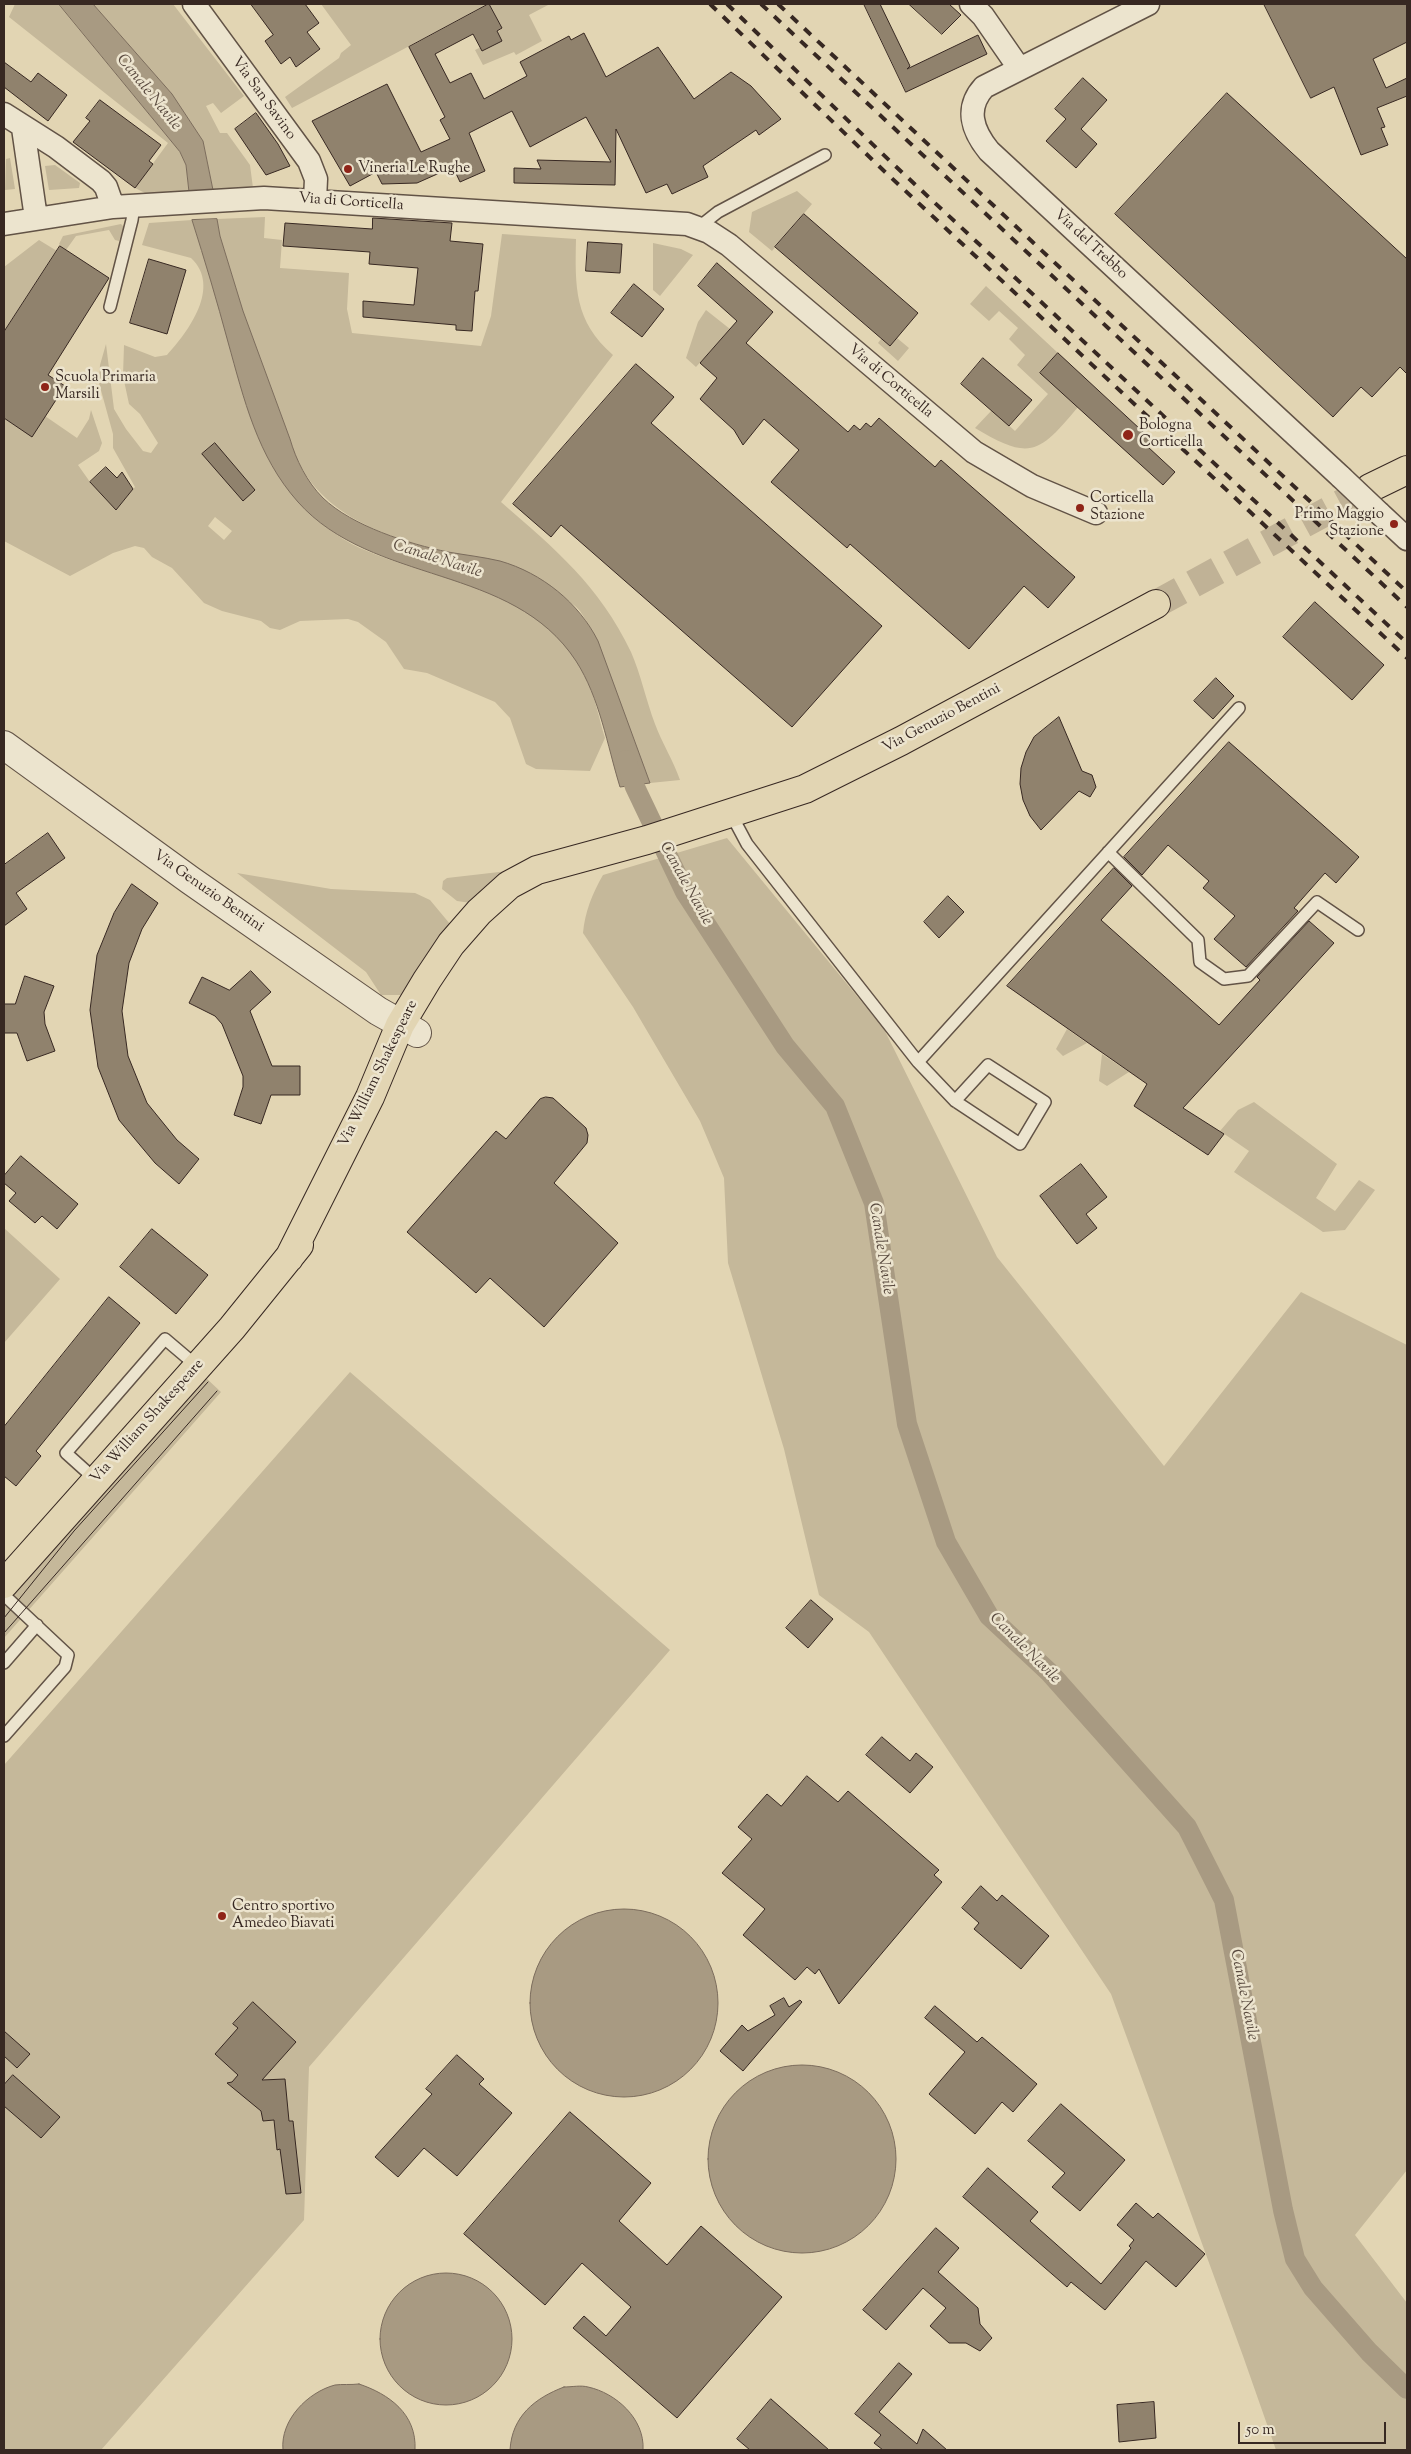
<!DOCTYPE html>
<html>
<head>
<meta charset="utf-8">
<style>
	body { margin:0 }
	#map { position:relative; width:1411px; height:2454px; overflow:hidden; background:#e2d5b3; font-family:"Sorts Mill Goudy",serif }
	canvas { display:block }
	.frame { position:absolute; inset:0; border:5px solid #372822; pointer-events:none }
	.scale { position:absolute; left:1238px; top:2422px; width:148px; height:22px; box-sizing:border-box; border:2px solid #372822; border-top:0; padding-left:6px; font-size:15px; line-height:18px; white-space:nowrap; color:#372822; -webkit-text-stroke:4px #ece4ce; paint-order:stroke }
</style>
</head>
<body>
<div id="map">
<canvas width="1411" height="2454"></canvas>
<div class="frame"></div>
<div class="scale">50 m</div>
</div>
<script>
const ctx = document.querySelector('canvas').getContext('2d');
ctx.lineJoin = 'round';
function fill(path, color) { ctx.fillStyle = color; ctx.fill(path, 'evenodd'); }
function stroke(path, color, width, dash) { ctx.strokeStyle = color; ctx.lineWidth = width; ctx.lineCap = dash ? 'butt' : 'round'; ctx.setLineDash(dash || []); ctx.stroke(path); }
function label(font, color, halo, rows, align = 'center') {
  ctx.font = font + ' "Sorts Mill Goudy",serif'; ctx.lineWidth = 5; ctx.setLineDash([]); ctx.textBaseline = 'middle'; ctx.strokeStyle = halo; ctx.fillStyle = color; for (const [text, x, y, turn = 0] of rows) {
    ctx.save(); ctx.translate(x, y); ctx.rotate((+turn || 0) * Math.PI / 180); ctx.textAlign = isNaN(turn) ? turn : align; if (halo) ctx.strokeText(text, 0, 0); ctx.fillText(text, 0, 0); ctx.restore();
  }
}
fill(new Path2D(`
	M 15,4 L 59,4 L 180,152 L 186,165 L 189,192 L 147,194 L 135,188 L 168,143 L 9,17 Z
	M 93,4 L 173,4 L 244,96 L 221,113 L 213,103 L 206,106 L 220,133 L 227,133 L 250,165 L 253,188 L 213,190 L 203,141 L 172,94 Z
	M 321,4 L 489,4 L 292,108 L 285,97 L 339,58 L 341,53 L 351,45 Z
	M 489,4 L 550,4 L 529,15 L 542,41 L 516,55 L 514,52 L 483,65 L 475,50 L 485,45 L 502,28 Z
	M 10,158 L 15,189 L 5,190 L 6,159 Z
	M 55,165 L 80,183 L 79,188 L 49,190 L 45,166 Z
	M 797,191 L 812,204 L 772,251 L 749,232 L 752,212 Z
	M 265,217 L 264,238 L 282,240 L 280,268 L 349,273 L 347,309 L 352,333 L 481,346 L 491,316 L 502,234 L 576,239 C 575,287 574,321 613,355 L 501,502 C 555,549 599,585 631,652 C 641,675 646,700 655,724 C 662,743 673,760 680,780 L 650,783 C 639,753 627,724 616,694 C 606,666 597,636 580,611 C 575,605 568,601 563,596 C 523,563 495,562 448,552 C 381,537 309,511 290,439 L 243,311 L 220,236 L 217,219 Z
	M 192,220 C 205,260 217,300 228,340 C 244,397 257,459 300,503 C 317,521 338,538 360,548 C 443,585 539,584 586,677 C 595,696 599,719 605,738 L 590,771 L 536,769 L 526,764 L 510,718 L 495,702 L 427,673 L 404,669 L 386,642 L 358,622 L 348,619 L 300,621 L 280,630 L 270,628 L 261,621 L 222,611 L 204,603 L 172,568 L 152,557 L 144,548 L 135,546 L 113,553 L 70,576 L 4,541 L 4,418 L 32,436 L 45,416 L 77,438 L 89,419 L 91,410 L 102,443 L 99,451 L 78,465 L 90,482 L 116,510 L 135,487 L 113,448 L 113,434 L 99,383 L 100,365 L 106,344 L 114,409 L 126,429 L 143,451 L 151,453 L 158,443 L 140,414 L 129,404 L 123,376 L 124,345 L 155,357 L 167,355 C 188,332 222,287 191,258 L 142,245 L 149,223 ZM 215,517 L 232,531 L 224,540 L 208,526 Z
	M 121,224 L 124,227 L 119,241 L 115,240 L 109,230 L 76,236 L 66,250 L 59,244 L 63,236 Z
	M 39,240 L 57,251 L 4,332 L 4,267 Z
	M 653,243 L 681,249 L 693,255 L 660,296 L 653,290 Z
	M 986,286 L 1058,353 L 1078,407 C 1039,454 1030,461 975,428 L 992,410 L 1015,431 L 1048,394 L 1017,365 L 1025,355 L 1009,339 L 1018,328 L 999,311 L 989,321 L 970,304 Z
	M 706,310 L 730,329 L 696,367 L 686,358 L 698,322 Z
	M 897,338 L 909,348 L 898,361 L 878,343 L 881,339 Z
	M 727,838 L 884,1029 L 997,1257 L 1164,1466 L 1301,1292 L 1407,1345 L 1407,2170 L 1355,2235 L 1407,2303 L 1407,2450 L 1276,2450 L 1243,2356 L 1111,1994 L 869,1632 L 819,1595 L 784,1449 L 728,1263 L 724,1178 L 700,1121 L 633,1007 L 583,933 C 585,912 592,894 603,875 Z
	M 508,871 L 471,903 L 457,901 L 442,889 L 443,881 L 447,878 Z
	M 237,873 L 331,889 L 415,893 L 430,900 L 450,924 L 421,962 L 403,995 L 381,995 L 366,972 Z
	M 1067,1029 L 1087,1043 L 1063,1056 L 1056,1049 Z
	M 1102,1054 L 1129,1072 L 1107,1086 L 1099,1081 Z
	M 1254,1102 L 1337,1164 L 1316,1198 L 1335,1211 L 1359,1180 L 1375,1190 L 1345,1230 L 1323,1232 L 1234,1172 L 1249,1151 L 1220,1131 L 1238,1110 Z
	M 4,1228 L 60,1279 L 4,1343 Z
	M 350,1372 L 670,1650 L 309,2067 L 304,2220 L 101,2450 L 4,2450 L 4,1765 Z
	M 206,1378 L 221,1392 L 4,1638 L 4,1605 Z`), '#c5b89a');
const water = new Path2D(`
	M 59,4 L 93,4 L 172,94 L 203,141 L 213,190 L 189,192 L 186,165 L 180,152 Z
	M 217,219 L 220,236 L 243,311 L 290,439 C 296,460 307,482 323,498 C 352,526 409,544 448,552 C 465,555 483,557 500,561 C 542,573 579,603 598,641 L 650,783 L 620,787 C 607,745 600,698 576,661 C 512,563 373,586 298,502 C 257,456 244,399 228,342 C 217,301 205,261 192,220 Z
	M530 2003a94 94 0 1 1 188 0a94 94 0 1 1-188 0Z
	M708 2159a94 94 0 1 1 188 0a94 94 0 1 1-188 0Z
	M380 2339a66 66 0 1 1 132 0a66 66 0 1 1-132 0Z
	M 359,2384 C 389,2394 417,2414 415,2450 L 283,2450 C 280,2420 308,2392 335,2385 C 342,2384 351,2385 359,2384 Z
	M 564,2387 C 572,2387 581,2385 588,2387 C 616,2393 645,2419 643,2450 L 510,2450 C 512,2416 535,2398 564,2387 Z`);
fill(water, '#a89a82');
stroke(water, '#7b6c5c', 1);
stroke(new Path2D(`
	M 626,760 L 635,787 L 685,892 L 785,1046 L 835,1106 L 874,1203 L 907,1424 L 946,1542 L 989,1616 L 1050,1673 L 1187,1827 L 1224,1900 L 1283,2210 L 1295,2259 L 1313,2288 L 1369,2352 L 1407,2389`), '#a89a82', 20);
const building = new Path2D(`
	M 251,4 L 305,4 L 319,23 L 307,32 L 320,49 L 296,67 L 290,57 L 281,64 L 265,41 L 273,35 Z
	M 489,4 L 502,28 L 497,31 L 502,41 L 482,51 L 473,34 L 435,54 L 450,83 L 471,73 L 484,99 L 527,76 L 520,62 L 569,36 L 571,40 L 584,33 L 606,77 L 658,47 L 694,99 L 731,72 L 751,86 L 781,119 L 759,135 L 756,130 L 703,166 L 708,177 L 672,194 L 667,184 L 646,193 L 616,129 L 615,185 L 514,183 L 514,168 L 541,169 L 537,160 L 611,162 L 586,117 L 530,147 L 512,111 L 469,133 L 485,171 L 460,182 L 453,167 L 417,183 L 382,184 L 376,172 L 350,186 L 312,121 L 387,84 L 421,152 L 450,139 L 440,120 L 445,117 L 409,47 Z
	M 864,4 L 880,4 L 910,66 L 907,69 L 978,35 L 987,54 L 906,92 Z
	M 909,4 L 949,4 L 961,15 L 942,34 Z
	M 1264,4 L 1407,4 L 1407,42 L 1373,59 L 1386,88 L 1407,78 L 1407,96 L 1377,108 L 1385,127 L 1381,128 L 1388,145 L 1361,155 L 1334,87 L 1311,98 Z
	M 4,62 L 31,82 L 38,73 L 67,95 L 48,121 L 4,87 Z
	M 1083,78 L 1107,100 L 1081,129 L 1097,144 L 1076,168 L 1046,141 L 1066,119 L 1055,109 Z
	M 1227,93 L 1407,259 L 1407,374 L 1400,367 L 1372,397 L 1361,387 L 1333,417 L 1115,214 Z
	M 100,100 L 161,145 L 149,161 L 153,164 L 135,188 L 73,142 L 90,121 L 86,118 Z
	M 256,113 L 278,144 L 290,166 L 266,175 L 235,129 Z
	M 804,214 L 918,313 L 890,346 L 775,247 Z
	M 373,218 L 452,223 L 450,241 L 483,244 L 478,291 L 475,291 L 472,331 L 456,330 L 456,325 L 363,317 L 363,301 L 414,305 L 418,268 L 369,264 L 370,252 L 283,246 L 285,223 L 372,229 Z
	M 588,242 L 622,244 L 620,273 L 586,271 Z
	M 60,246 L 109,278 L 48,375 L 65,386 L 32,437 L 4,418 L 4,332 Z
	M 149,259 L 186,270 L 167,334 L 130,323 Z
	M 717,263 L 773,312 L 746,343 L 848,432 L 854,425 L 860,430 L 866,423 L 871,427 L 879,418 L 935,467 L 941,460 L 1075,577 L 1048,608 L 1024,586 L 969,649 L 850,544 L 847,548 L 771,482 L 799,450 L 764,419 L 743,445 L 734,430 L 700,399 L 717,378 L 700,363 L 737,321 L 698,286 Z
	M 634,284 L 664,309 L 642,337 L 611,313 Z
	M 1058,353 L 1154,442 L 1148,447 L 1175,472 L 1163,485 L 1040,373 Z
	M 983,358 L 1032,400 L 1009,426 L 961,384 Z
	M 636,364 L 674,397 L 651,423 L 882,626 L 792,727 L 561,525 L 551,537 L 513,504 Z
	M 215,443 L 255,490 L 243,501 L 202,454 Z
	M 106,467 L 117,478 L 122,472 L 133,489 L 116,510 L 90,482 Z
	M 1315,602 L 1384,665 L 1352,700 L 1283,637 Z
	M 1216,678 L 1234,696 L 1213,719 L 1194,701 Z
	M 1059,717 L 1082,771 L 1092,775 L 1096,787 L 1090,797 L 1079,791 L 1041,830 L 1030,816 L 1023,800 L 1020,784 L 1021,768 L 1026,752 L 1034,737 Z
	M 1229,742 L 1359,857 L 1336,883 L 1325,873 L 1294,908 L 1298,911 L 1246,967 L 1214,939 L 1235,916 L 1203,888 L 1209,881 L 1168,845 L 1142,875 L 1124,857 Z
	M 48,833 L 65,858 L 16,893 L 27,909 L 4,926 L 4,865 Z
	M 1114,868 L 1132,886 L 1101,920 L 1219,1025 L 1260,980 L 1257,977 L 1309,921 L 1334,943 L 1183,1108 L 1224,1134 L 1208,1155 L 1134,1106 L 1147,1084 L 1007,986 Z
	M 132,884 L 158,903 L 142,929 L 129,963 L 122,1011 L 128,1056 L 147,1103 L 177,1140 L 199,1159 L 179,1184 L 155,1163 L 119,1120 L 98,1067 L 90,1010 L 97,955 L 114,913 Z
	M 948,896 L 964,912 L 939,938 L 924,922 Z
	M 251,971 L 271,992 L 250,1011 L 272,1066 L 300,1066 L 300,1095 L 271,1095 L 261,1124 L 234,1115 L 243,1087 L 243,1076 L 222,1024 L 215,1016 L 189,1003 L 202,977 L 229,990 Z
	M 25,976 L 54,986 L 44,1012 L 45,1024 L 55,1051 L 27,1061 L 17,1033 L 4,1033 L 4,1004 L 15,1004 Z
	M 546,1097 L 553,1098 L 586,1128 L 588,1135 L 587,1143 L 554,1183 L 618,1243 L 544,1327 L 490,1278 L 476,1293 L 407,1232 L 496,1131 L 506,1139 L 540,1099 Z
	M 21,1156 L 78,1204 L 57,1229 L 42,1216 L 35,1223 L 9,1201 L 16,1193 L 4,1183 L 4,1176 Z
	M 1081,1164 L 1107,1197 L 1086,1214 L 1097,1228 L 1077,1244 L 1040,1196 Z
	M 152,1229 L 208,1275 L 176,1314 L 120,1267 Z
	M 109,1297 L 140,1323 L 36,1451 L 41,1456 L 16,1486 L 4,1476 L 4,1427 Z
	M 811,1600 L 833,1619 L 808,1648 L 786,1628 Z
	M 882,1737 L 910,1761 L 916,1753 L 933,1767 L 910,1793 L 866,1755 Z
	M 807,1776 L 838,1802 L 848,1791 L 939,1870 L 934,1875 L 942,1882 L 839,2004 L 819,1969 L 815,1974 L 807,1967 L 795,1980 L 743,1935 L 765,1909 L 722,1873 L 752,1839 L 738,1827 L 767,1794 L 781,1806 Z
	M 981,1886 L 997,1901 L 1002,1895 L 1049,1936 L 1021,1969 L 974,1929 L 979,1923 L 962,1908 Z
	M 784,1998 L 789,2007 L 800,2000 L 802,2002 L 743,2071 L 720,2051 L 742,2025 L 748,2031 L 775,2015 L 770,2006 Z
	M 253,2002 L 296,2042 L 262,2080 L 285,2079 L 289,2121 L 293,2121 L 301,2193 L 286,2194 L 280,2149 L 277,2150 L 274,2120 L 263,2121 L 261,2111 L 227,2083 L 232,2082 L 238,2075 L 215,2054 L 238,2028 L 233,2024 Z
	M 935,2006 L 977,2042 L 982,2037 L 1037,2084 L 1013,2112 L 1002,2102 L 975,2134 L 929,2094 L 965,2052 L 925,2018 Z
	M 4,2031 L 30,2054 L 17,2068 L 4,2056 Z
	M 457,2055 L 484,2079 L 479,2084 L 512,2113 L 457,2176 L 424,2148 L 398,2177 L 375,2157 L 432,2094 L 426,2089 Z
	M 13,2075 L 60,2117 L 41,2138 L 4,2106 L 4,2085 Z
	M 1061,2104 L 1125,2160 L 1080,2211 L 1052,2187 L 1065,2173 L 1028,2141 Z
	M 570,2112 L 651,2183 L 619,2221 L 667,2265 L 701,2226 L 782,2297 L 677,2418 L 573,2328 L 584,2316 L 606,2336 L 631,2307 L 582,2263 L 545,2305 L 464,2234 Z
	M 988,2168 L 1038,2212 L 1030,2221 L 1101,2284 L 1131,2248 L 1129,2246 L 1134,2240 L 1117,2225 L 1136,2203 L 1153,2218 L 1158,2213 L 1205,2254 L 1176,2287 L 1146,2261 L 1105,2310 L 1071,2282 L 1067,2287 L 963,2197 Z
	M 936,2228 L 959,2248 L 938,2272 L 978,2308 L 980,2324 L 992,2338 L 980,2351 L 966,2343 L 949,2343 L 930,2326 L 946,2308 L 923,2288 L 886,2330 L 863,2310 Z
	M 899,2363 L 912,2374 L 879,2412 L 917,2444 L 923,2429 L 947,2450 L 883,2450 L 874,2443 L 881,2435 L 855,2414 Z
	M 771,2399 L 829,2450 L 750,2450 L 737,2439 Z
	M 1154,2402 L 1156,2438 L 1119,2442 L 1117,2405 Z`);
fill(building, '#90826d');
stroke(building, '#372822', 1);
stroke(new Path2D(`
	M 1156,604 L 1370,488`), '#c0b296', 28, [28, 14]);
const service = new Path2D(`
	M 699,227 L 718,212 L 825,155
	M 110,307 L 132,220 L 134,205
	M 731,814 L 747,844 L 918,1062 L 1239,708
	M 1108,852 L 1198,940 L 1200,962 L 1224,979 L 1248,976 L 1317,902 L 1358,930
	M 918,1062 L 955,1101 L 1020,1144 L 1045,1102 L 988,1065 L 955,1101
	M 96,1480 L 66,1453 L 165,1339 L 198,1367
	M 4,1595 L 68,1655 L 65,1667 L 4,1736
	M 4,1663 L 37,1625`);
const minor = new Path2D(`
	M 194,4 L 309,161 L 316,179 L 315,200
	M 971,4 L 983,16 L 1019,68
	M 1148,4 L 984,87 C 965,108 972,130 989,151 L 1341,477
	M 4,114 L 56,147 L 101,181 L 106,187 L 113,207
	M 23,128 L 36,218
	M 4,224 L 113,207 L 264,198 L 687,224 L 709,232 L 729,245 L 974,452 L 1032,486 L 1096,513
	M 1379,513 L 1407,539`);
const tertiary = new Path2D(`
	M 4,745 L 190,880 L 378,1011 L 417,1033`);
const primary = new Path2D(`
	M 1370,488 L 1407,470
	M 289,1258 L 370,1097 L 400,1025 L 427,980 L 451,944 L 479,912 L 509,885 L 537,870 L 647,840 L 805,789 L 901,741 L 1156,604
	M 4,1584 L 232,1328 L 299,1245`);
stroke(service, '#625346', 14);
stroke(minor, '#625346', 25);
stroke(tertiary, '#625346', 30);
stroke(primary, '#372822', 30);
stroke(service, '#ece4ce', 11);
stroke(minor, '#ece4ce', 22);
stroke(tertiary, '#ece4ce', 28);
stroke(primary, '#e2d5b3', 28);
stroke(new Path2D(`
	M 4,1618 L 74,1531 L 208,1382
	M 4,1633 L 217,1391`), '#372822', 1);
stroke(new Path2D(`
	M 710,4 L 883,170 L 1407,658
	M 727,4 L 891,162 L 1407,643
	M 761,4 L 1407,607
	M 778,4 L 1407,592`), '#372822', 4, [9, 9]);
const minorBridge = new Path2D(`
	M 1341,477 L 1379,513`);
stroke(minorBridge, '#625346', 25, []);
stroke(minorBridge, '#ece4ce', 22);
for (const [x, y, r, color] of [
	[348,169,5,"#8f2418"],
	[45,387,5,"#8f2418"],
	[1128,435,6,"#8f2418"],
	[1080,508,5,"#8f2418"],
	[1394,524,5,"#8f2418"],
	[222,1916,5,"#8f2418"]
]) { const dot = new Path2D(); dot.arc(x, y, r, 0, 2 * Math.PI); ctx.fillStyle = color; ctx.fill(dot); stroke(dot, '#ece4ce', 2); }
label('15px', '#372822', '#ece4ce', [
	["Via San Savino",263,99,54],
	["Via di Corticella",351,203,4],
	["Via del Trebbo",1090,245,43],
	["Via di Corticella",890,382,40],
	["Via Genuzio Bentini",942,719,-28],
	["Via Genuzio Bentini",208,892,35],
	["Via William Shakespeare",379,1074,-64],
	["Via William Shakespeare",148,1422,-48]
]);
label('15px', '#372822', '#ece4ce', [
	["Vineria Le Rughe",358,169],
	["Scuola Primaria",55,378],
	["Marsili",55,395],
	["Bologna",1139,426],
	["Corticella",1139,443],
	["Corticella",1090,499],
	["Stazione",1090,516],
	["Primo Maggio",1384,515,"right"],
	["Stazione",1384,532,"right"],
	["Centro sportivo",232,1907],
	["Amedeo Biavati",232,1924]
], 'left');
label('italic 16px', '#594a3f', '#ece4ce', [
	["Canale Navile",148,93,51],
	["Canale Navile",437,560,18],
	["Canale Navile",685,884,61],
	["Canale Navile",880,1249,81],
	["Canale Navile",1024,1649,45],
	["Canale Navile",1243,1995,79]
]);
</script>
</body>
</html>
